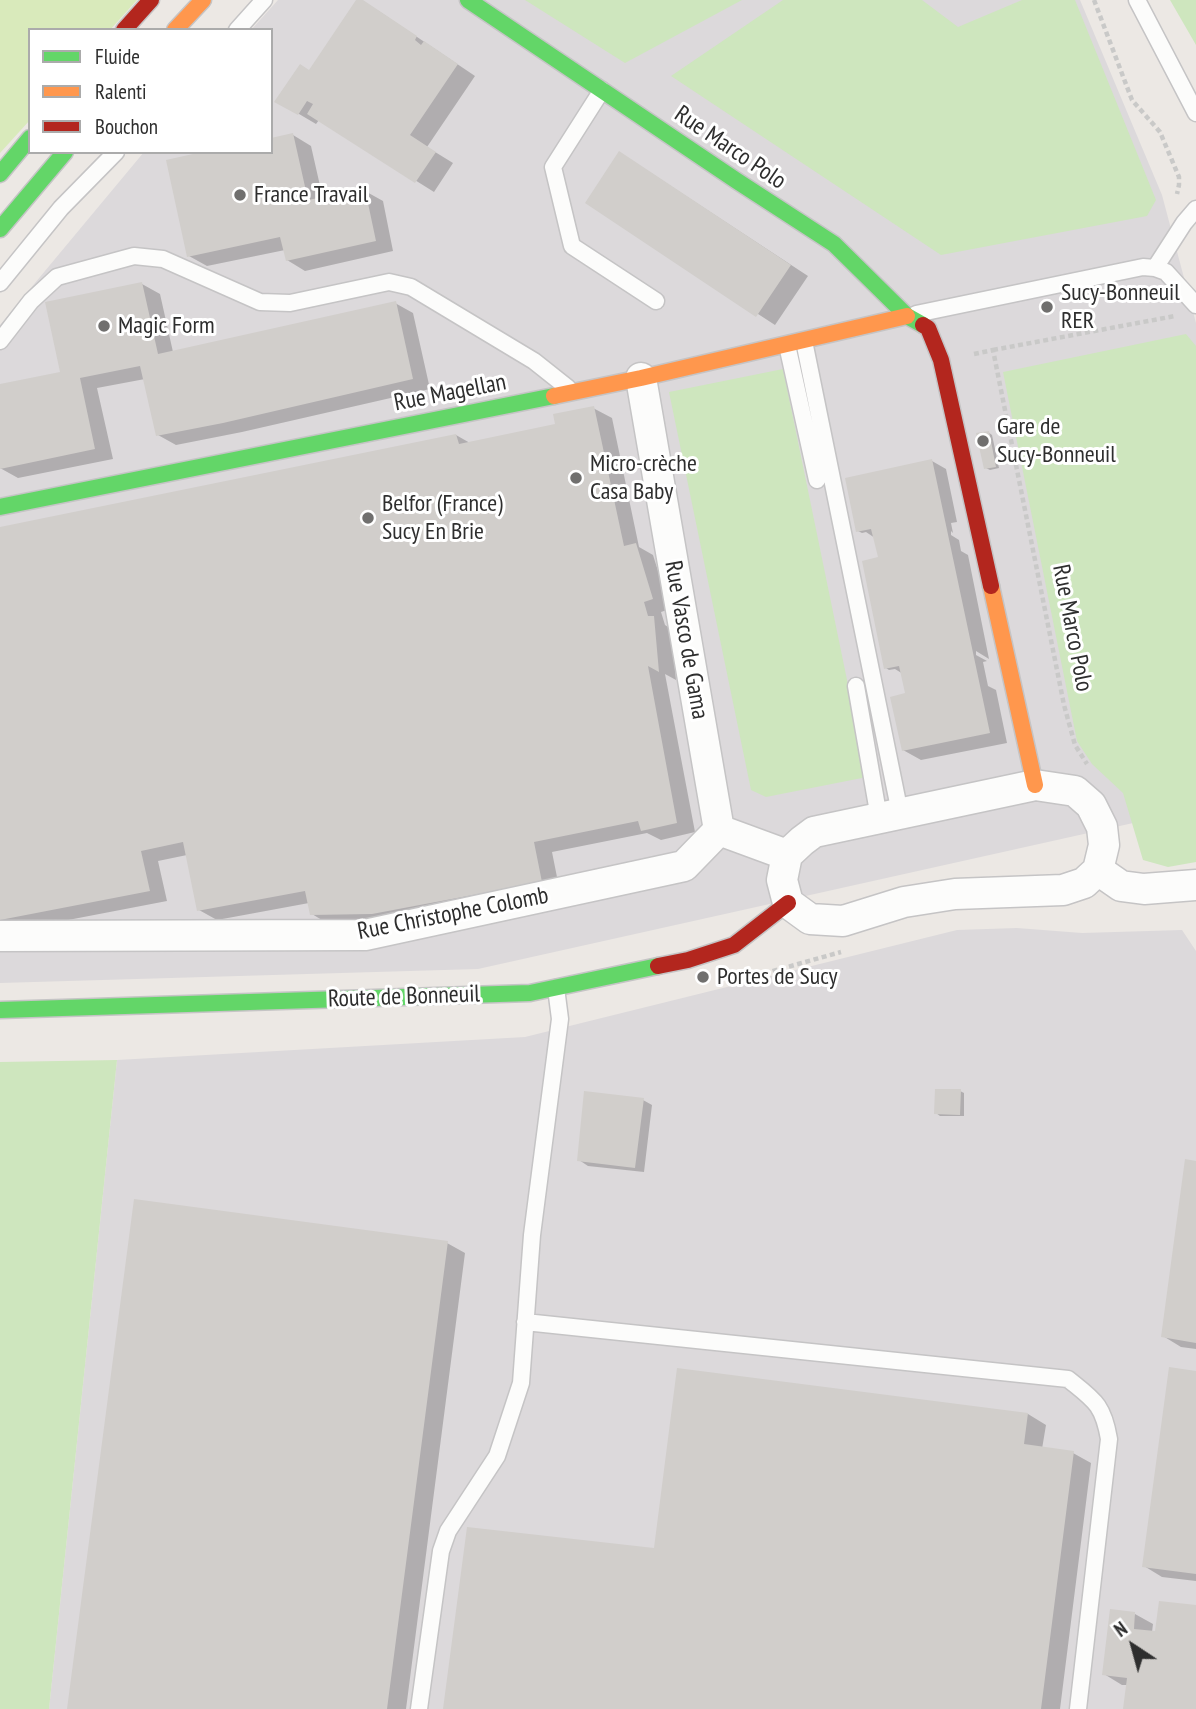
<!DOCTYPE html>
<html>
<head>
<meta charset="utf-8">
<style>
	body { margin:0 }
	#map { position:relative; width:1196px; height:1709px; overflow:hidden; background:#ece8e4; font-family:"PT Sans Narrow",sans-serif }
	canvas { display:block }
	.legend { position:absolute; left:28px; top:28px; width:245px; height:126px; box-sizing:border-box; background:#fff; border:2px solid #ababab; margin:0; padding:9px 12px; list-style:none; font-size:21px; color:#2e2e2e }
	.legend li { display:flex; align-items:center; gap:14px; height:35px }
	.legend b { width:35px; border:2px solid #ababab }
	.north { position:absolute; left:1098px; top:1611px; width:70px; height:70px; -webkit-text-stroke:5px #fff; paint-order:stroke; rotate:324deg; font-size:19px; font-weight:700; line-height:28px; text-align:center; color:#2e2e2e }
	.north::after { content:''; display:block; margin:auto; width:24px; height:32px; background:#2e2e2e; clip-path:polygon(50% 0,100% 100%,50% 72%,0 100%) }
</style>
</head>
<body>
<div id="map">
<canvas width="1196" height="1709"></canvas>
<ul class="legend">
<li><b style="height:9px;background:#63d668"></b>Fluide</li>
<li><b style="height:9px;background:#ff974d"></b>Ralenti</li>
<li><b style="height:9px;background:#b3261e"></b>Bouchon</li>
</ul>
<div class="north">N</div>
</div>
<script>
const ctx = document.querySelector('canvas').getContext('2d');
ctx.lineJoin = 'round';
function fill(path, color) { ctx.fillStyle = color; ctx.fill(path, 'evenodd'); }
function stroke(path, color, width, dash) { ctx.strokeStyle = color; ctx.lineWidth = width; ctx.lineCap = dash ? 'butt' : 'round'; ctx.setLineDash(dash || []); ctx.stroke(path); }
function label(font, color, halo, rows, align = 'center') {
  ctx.font = font + ' "PT Sans Narrow",sans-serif'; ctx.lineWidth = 6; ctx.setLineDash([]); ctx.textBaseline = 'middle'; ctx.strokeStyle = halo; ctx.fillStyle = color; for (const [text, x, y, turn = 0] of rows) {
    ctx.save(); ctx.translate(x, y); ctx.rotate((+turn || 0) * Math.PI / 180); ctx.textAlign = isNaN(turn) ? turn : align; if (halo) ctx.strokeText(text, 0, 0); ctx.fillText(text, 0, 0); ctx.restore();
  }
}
fill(new Path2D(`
	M 278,0 L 1080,0 L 1162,195 L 1196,323 L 1196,809 L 478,969 L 0,983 L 0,325 L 144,152 L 271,152 L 271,30 L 251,30 Z
	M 1017,928 L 1082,933 L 1182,930 L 1196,951 L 1196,1709 L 49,1709 L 117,1060 L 525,1037 L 957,930 Z`), '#dcd9db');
fill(new Path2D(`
	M 525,0 L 742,0 L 625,63 Z
	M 783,0 L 922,0 L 958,27 L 1022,0 L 1075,0 L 1156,200 L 1147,216 L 941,255 L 671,76 Z
	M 1170,0 L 1196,0 L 1196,45 Z
	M 1186,334 L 1196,346 L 1196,862 L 1168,867 L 1143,860 L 1123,793 L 1092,764 L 1077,741 L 1003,372 Z
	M 783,369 L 867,777 L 766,797 L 751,790 L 669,392 Z
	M 117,1060 L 49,1709 L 0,1709 L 0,1062 Z`), '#cee6be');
fill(new Path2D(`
	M 0,0 L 137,0 L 110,30 L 30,30 L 30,120 L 0,153 Z`), '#d9eabb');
fill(new Path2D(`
	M 358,0 L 377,10 L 475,76 L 427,147 L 453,163 L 434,192 L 319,120 L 316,124 L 277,101 L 310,71 Z
	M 293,135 L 311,146 L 323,199 L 365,191 L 383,201 L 393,251 L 305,271 L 287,260 L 285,250 L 207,266 L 189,256 L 271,152 Z
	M 637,164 L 808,276 L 775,325 L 587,203 Z
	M 142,284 L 160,294 L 173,352 L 395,303 L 413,313 L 430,389 L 242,432 L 176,445 L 158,435 L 145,379 L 97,388 L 113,459 L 18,478 L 0,468 L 0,386 L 62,374 Z
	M 593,408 L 612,418 L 639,547 L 653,555 L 670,609 L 661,612 L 665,625 L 671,629 L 676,680 L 665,674 L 695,832 L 661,840 L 647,833 L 552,852 L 560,892 L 391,923 L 330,925 L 312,914 L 309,903 L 217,920 L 199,910 L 187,855 L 158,861 L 167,901 L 16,930 L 0,921 L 0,529 L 456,435 L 470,443 L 557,425 Z
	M 988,432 L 992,435 L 999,468 L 990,470 L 986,468 Z
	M 932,461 L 946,469 L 957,522 L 951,523 L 953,533 L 951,531 L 951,535 L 959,540 L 961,551 L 968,555 L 989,659 L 976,651 L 976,655 L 987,661 L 983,662 L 988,686 L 996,690 L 1007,743 L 921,760 L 903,750 L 907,694 L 903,674 L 895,669 L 889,670 L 886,668 L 880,558 L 875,538 L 866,532 L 862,533 L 858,531 Z
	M 960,1091 L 964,1093 L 964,1116 L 940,1116 L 936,1113 Z
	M 643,1100 L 652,1105 L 644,1172 L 588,1166 L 579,1160 Z
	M 1196,1163 L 1196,1349 L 1181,1347 L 1163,1336 Z
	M 447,1243 L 465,1253 L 406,1709 L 69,1709 Z
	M 1196,1373 L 1196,1581 L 1162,1577 L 1144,1566 Z
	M 1028,1414 L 1046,1425 L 1042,1449 L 1073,1453 L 1091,1463 L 1060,1709 L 445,1709 L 656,1550 Z
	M 1196,1607 L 1196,1709 L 1127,1709 L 1128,1685 L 1122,1685 L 1104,1674 L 1135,1614 L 1153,1624 L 1152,1632 L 1157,1633 Z`), '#0003');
fill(new Path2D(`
	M 356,0 L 363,0 L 417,36 L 415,40 L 421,45 L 424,41 L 458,64 L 410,135 L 436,152 L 415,183 L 307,114 L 313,104 L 307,101 L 298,115 L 274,102 L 300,64 L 309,70 Z
	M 293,133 L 308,200 L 365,189 L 376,241 L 286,261 L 280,237 L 187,257 L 166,160 L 202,152 L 271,152 L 271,138 Z
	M 619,151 L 791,265 L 756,317 L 585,203 Z
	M 142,282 L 158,354 L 396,301 L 413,379 L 223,423 L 156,436 L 140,366 L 80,378 L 95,449 L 0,469 L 0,384 L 60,372 L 45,302 Z
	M 594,406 L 624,546 L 636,543 L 653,599 L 644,602 L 648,616 L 654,616 L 659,672 L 648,666 L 677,823 L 641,831 L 638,821 L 534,842 L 542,882 L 372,914 L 310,915 L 305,891 L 197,911 L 183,842 L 141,851 L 150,891 L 0,920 L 0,527 L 456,434 L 459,444 L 555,424 L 553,414 Z
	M 989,431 L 996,467 L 984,469 L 976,433 Z
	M 932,459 L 990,733 L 902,751 L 890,697 L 905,693 L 899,666 L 884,669 L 862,561 L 878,557 L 871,529 L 856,532 L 845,478 Z
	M 935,1089 L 961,1089 L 960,1115 L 934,1114 Z
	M 584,1091 L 644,1098 L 635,1168 L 577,1161 Z
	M 1185,1159 L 1196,1161 L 1196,1343 L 1161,1337 Z
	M 134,1199 L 448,1241 L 387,1709 L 67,1709 Z
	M 1169,1367 L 1196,1371 L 1196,1574 L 1142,1567 Z
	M 677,1368 L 1028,1413 L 1024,1444 L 1074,1451 L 1041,1709 L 443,1709 L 467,1527 L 654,1548 Z
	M 1159,1601 L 1196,1605 L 1196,1709 L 1123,1709 L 1127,1678 L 1102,1675 L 1110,1609 L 1135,1612 L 1134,1629 L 1155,1631 Z`), '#d1cecb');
const lane = new Path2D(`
	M 1137,0 L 1196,113
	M 237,30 L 264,0
	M 602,90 L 553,167 L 572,246 L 656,301
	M 1155,268 L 1166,272 L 1196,305
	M 0,283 L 61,208 L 116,152
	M 916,314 L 1143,267 L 1155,268 L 1184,223 L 1196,209
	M 0,341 L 31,301 L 57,277 L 134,256 L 163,259 L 260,302 L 290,303 L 389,282 L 411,287 L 534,361 L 568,388
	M 804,341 L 900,813
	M 787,345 L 817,480
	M 856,686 L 879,818
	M 525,1322 L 1068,1379 C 1094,1400 1103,1404 1109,1439 L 1078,1709
	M 419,1709 L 441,1551 L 448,1531 L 497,1456 L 521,1383 L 532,1235 L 560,1019 L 556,988`);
const street = new Path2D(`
	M 641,378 L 719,830
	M 1035,785 L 1075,791 L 1091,805 L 1102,827 L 1104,845 L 1098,870 L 1084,883 L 1063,890 L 955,894 L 904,902 L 843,921 L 810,919 L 788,903 L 782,880 L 787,855 L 802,841 L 814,832 Z
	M 719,830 L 787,855
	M 1098,870 L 1121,886 L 1144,889 L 1196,885
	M 0,936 L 365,935 L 684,866 L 719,830`);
const fast = new Path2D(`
	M 468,0 L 737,181 L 834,244 L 907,316 L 923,325
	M 0,174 L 30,138
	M 0,229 L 65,152
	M 0,507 L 554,396
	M 0,1010 L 530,993 L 658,966`);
const slow = new Path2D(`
	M 175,30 L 203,0
	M 554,396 L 641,378 L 907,316
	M 991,586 L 1035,785`);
const jam = new Path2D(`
	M 124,30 L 151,0
	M 923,325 L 928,328 L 941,360 L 991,586
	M 658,966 L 688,960 L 734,945 L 788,903`);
stroke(lane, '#c5c4c5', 19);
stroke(street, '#c5c4c5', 33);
stroke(fast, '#c5c4c5', 19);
stroke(slow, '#c5c4c5', 19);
stroke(jam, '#c5c4c5', 19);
stroke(new Path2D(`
	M 1094,0 L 1132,100 L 1160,132 L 1179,177 L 1179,185 L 1177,194
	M 993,350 L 1175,316
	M 974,354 L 993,350 L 1064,705 L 1075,745 L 1087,764
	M 748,978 L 841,952`), '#c9c9c8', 4.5, [5, 3.5]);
stroke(lane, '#fcfcfb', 16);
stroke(street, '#fcfcfb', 30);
stroke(fast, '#63d668', 16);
stroke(slow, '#ff974d', 16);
stroke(jam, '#b3261e', 16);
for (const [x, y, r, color] of [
	[240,195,7,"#706f6e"],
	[1047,307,7,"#706f6e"],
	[104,326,7,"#706f6e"],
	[983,441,7,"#706f6e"],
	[576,478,7,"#706f6e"],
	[368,518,7,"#706f6e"],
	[703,977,7,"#706f6e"]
]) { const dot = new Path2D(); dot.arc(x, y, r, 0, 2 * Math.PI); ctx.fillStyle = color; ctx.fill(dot); stroke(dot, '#fff', 2.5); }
label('24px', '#2e2e2e', '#fff', [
	["Rue Marco Polo",730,148,34],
	["Rue Magellan",450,393,-11],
	["Rue Marco Polo",1072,628,79],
	["Rue Vasco de Gama",686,640,80],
	["Rue Christophe Colomb",453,914,-11],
	["Route de Bonneuil",404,997,-2]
]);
label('24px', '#2e2e2e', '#fff', [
	["France Travail",254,195],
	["Sucy-Bonneuil",1061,293],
	["RER",1061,321],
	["Magic Form",118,326],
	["Gare de",997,427],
	["Sucy-Bonneuil",997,455],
	["Micro-crèche",590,464],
	["Casa Baby",590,492],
	["Belfor (France)",382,504],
	["Sucy En Brie",382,532],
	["Portes de Sucy",717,977]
], 'left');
</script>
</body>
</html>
